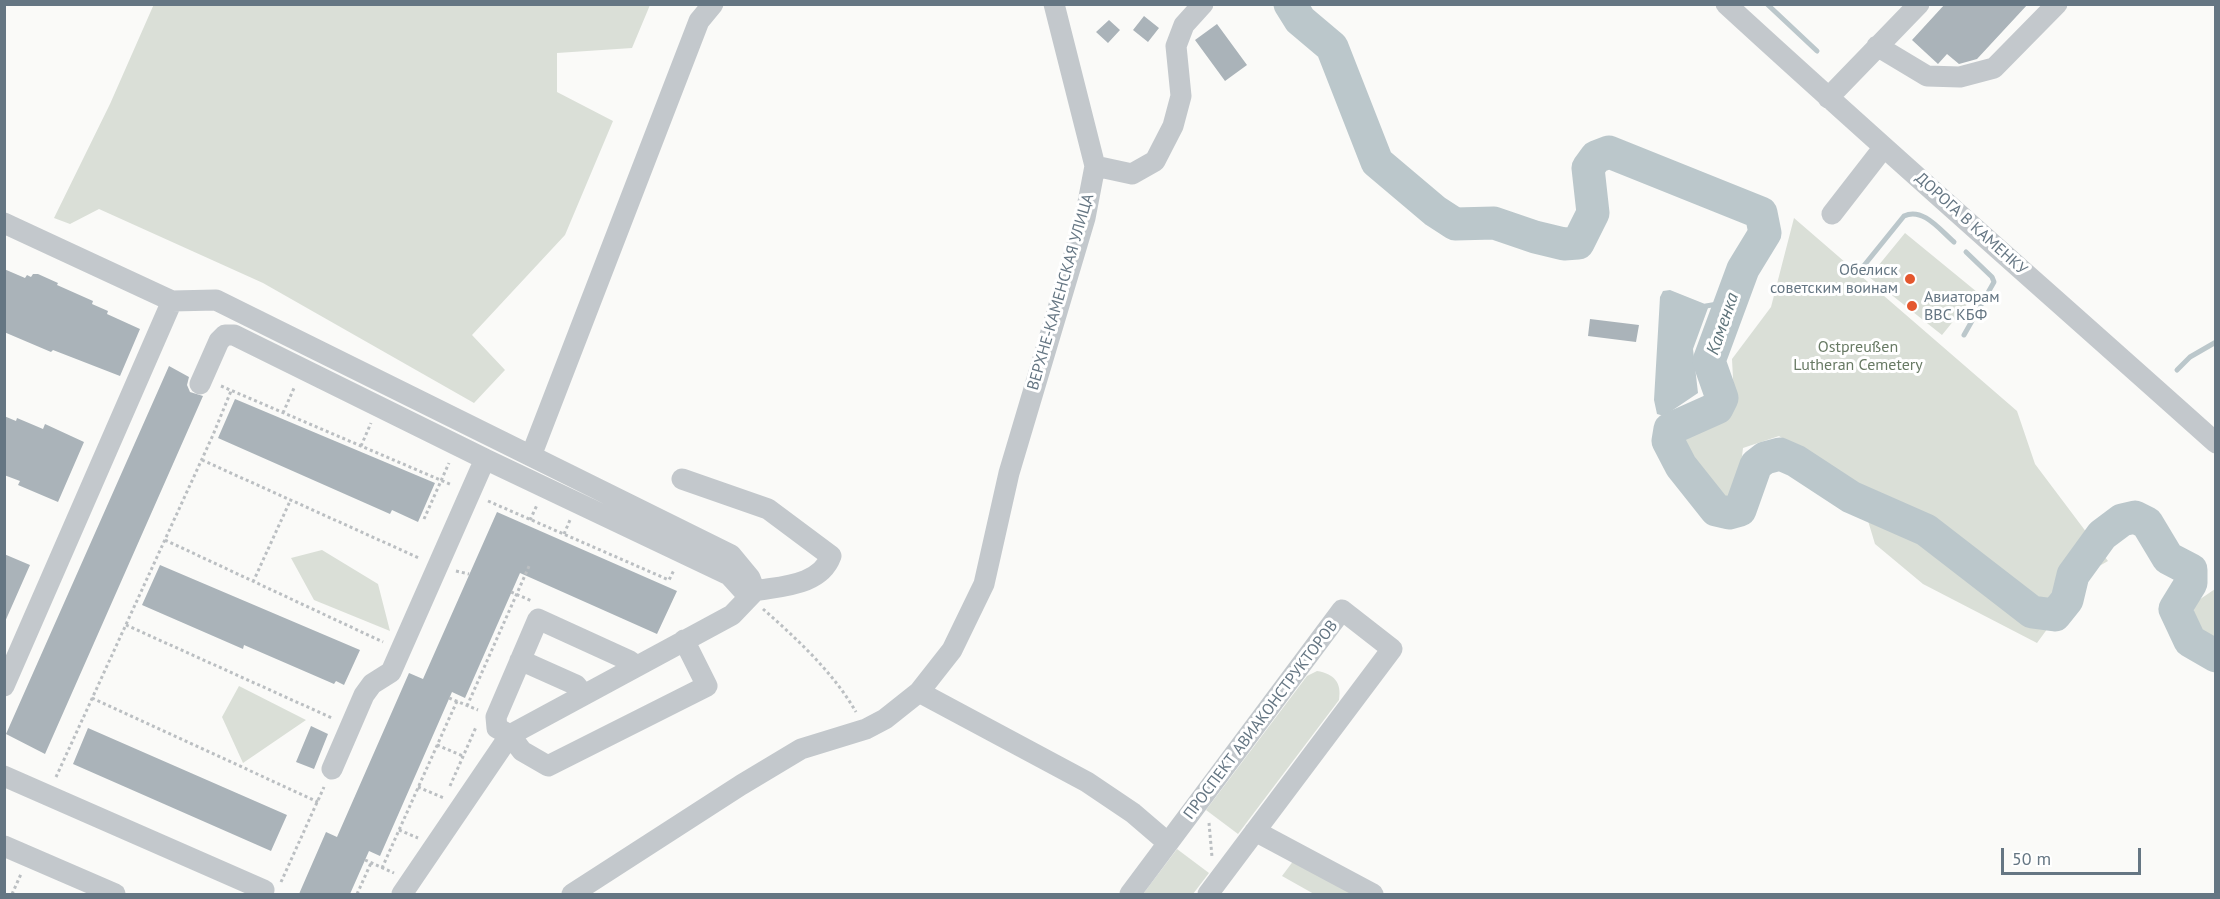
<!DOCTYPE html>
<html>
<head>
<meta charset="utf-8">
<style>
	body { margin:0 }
	#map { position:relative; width:2220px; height:899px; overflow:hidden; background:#fafaf8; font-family:"PT Sans",sans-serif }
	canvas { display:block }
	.frame { position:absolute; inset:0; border:6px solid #657683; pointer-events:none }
	.scale { position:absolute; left:2001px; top:848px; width:140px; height:27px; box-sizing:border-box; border:3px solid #657683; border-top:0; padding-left:8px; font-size:18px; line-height:21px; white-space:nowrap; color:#657683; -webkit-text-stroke:4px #fff; paint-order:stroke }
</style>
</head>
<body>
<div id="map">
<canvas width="2220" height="899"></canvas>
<div class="frame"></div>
<div class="scale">50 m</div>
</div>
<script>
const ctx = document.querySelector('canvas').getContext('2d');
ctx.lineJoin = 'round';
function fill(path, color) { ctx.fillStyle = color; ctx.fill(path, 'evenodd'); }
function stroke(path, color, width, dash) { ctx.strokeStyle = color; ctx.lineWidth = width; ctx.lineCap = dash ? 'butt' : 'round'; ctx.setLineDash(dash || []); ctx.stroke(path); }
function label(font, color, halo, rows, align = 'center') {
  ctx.font = font + ' "PT Sans",sans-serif'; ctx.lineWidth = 6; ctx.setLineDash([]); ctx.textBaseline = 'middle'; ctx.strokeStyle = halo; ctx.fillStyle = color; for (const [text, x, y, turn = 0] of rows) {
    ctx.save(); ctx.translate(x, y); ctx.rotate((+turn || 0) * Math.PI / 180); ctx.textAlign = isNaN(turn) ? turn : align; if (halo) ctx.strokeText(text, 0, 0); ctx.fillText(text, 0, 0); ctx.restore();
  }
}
fill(new Path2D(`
	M 154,4 L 650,5 L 632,48 L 557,53 L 557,92 L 613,121 L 565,235 L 472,335 L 505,370 L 474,403 L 263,283 L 99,209 L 70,224 L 54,218 L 110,104 Z
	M 1794,218 L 2017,411 L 2035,464 L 2108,561 L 2075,580 L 2061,610 L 2037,643 L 1923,584 L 1875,544 L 1859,491 L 1779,436 L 1743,448 L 1736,506 L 1706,485 L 1684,438 L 1734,398 L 1732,359 L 1771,307 Z
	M 1905,233 L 1977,292 L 1942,335 L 1869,277 Z
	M 322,550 L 378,584 L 390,631 L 314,600 L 291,558 Z
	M 2215,589 L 2215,669 L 2197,635 L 2193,604 Z
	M 1317,671 C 1334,674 1342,682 1339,700 L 1238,834 L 1206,810 L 1307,676 Z
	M 239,686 L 306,720 L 243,763 L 222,717 Z
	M 1177,849 L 1209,873 L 1193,894 L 1143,894 Z
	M 1294,860 L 1358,894 L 1314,894 L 1282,876 Z`), '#dadfd7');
fill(new Path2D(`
	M 1670,290 L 1705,304 L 1708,308 L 1693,349 L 1698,393 L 1664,416 L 1657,414 L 1654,400 L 1660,297 L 1663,291 Z`), '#bbc7cb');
stroke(new Path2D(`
	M 1767,4 L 1817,51
	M 1862,268 L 1904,216 C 1923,207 1940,230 1954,242
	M 1706,306 L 1729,302
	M 1964,335 L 1994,282 L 1992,277 L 1966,252
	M 2177,370 L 2190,357 L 2216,342`), '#bbc7cb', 5);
stroke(new Path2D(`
	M 1290,4 L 1300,20 L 1332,47 L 1377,162 L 1435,211 L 1455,224 L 1494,223 L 1535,237 L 1564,244 L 1578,243 L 1593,213 L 1588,168 L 1596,157 L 1609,152 L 1761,213 L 1765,233 L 1743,269 L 1709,361 L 1722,398 L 1717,408 L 1670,429 L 1668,441 L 1681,466 L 1716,510 L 1729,513 L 1740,510 L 1756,465 L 1765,458 L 1780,454 L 1796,461 L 1851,497 L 1926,530 L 2032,612 L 2055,615 L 2067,600 L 2073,575 L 2102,535 L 2122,520 L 2135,517 L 2147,523 L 2168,558 L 2191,570 L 2191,583 L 2175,609 L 2190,641 L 2216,656`), '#bbc7cb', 33);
fill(new Path2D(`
	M 1945,4 L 2028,4 L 1977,59 L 1959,64 L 1947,54 L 1938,64 L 1912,40 Z
	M 1144,16 L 1159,28 L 1148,42 L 1133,30 Z
	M 1109,20 L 1120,30 L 1108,43 L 1096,32 Z
	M 1217,24 L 1247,65 L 1225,81 L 1195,40 Z
	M 4,269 L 25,278 L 27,275 L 31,277 L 33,274 L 38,274 L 58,283 L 57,285 L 93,301 L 92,304 L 108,311 L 107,314 L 140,329 L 120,376 L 53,350 L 51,352 L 4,332 Z
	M 1590,319 L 1639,325 L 1636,342 L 1588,336 Z
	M 169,366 L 189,377 L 187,385 L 190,392 L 203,396 L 45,754 L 6,734 Z
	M 235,399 L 435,483 L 418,522 L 392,510 L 390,514 L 218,438 Z
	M 4,416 L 16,421 L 17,418 L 43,429 L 45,424 L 84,442 L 58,502 L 18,485 L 20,481 L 4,475 Z
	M 497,512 L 677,591 L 657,634 L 520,573 L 465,698 L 452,692 L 380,856 L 369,851 L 350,894 L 299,894 L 326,832 L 337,837 L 409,673 L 423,679 Z
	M 4,554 L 30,565 L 4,624 Z
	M 160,565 L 360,650 L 344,685 L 336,681 L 334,684 L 244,645 L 243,649 L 142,605 Z
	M 311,726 L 328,734 L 314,769 L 296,762 Z
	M 88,728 L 287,815 L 271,851 L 73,764 Z`), '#aab3b9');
stroke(new Path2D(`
	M 221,386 L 452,485
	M 283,413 L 294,388
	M 361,446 L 371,423
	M 202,460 L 419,558
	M 488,501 L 669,580 L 674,570
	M 424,519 L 449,463
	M 530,520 L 537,505
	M 564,534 L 570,520
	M 165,540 L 383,642
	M 456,571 L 469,574
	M 253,582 L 291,499
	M 511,592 L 532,601
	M 763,609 C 797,639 833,672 856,712
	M 126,625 L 332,718
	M 92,698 L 318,802
	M 449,698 L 478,710
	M 467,706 L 530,564
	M 437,745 L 463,756
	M 56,777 L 213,435 L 231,391
	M 450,786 L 476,727
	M 418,787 L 444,798
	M 1209,823 L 1212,857
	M 399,830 L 418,838
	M 365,860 L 394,873
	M 382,868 L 457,701
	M 281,882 L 324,787
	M 12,894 L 21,874
	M 357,894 L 371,863`), '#bbbfc2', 3, [3, 3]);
stroke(new Path2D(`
	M 1726,4 C 1887,152 2053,297 2216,443
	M 1877,46 L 1927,76 L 1960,77 L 1994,68 L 2057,4
	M 1828,98 L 1919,4
	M 1095,166 L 1132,174 L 1155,161 L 1173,126 L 1181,96 L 1176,46 L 1184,25 L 1203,4
	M 1832,214 L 1884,147
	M 4,223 L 172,301 L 216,300 L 731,555 L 750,578 L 755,591 L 732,615 L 510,735 L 402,894
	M 200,384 L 219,341 L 225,335 L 234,335 L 485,459
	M 531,456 L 699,21 L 713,4
	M 682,479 L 768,509 L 831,556 C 820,586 781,586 755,591
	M 520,660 L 576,685 L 584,695
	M 633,668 L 630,661 L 538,619 L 496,717 L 497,728 L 510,735 L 522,751 L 548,766 L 707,686 L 684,640
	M 4,686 L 172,301
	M 919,692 L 1087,782 L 1133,813 L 1168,843
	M 332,769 L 364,695 L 372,684 L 391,672 L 485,459 L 729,575 L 749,597
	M 4,776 L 264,890 L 263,894
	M 1255,831 L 1373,894
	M 4,846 L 115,894
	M 572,894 L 741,785 L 801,749 L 866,729 L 885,719 L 919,692 L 952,650 L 984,584 L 1009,473 L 1085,218 L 1095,166 L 1054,4
	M 1130,894 L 1342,610 L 1392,649 L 1208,894`), '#c3c8cc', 21);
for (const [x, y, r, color] of [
	[1910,279,6,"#e4572e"],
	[1912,306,6,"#e4572e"]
]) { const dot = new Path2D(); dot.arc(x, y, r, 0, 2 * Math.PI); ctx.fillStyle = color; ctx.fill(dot); stroke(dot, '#fff', 2); }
label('16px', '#657683', '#fff', [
	["ДОРОГА В КАМЕНКУ",1971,224,42],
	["ВЕРХНЕ-КАМЕНСКАЯ УЛИЦА",1061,292,-74],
	["ПРОСПЕКТ АВИАКОНСТРУКТОРОВ",1261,720,-53]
]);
label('16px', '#657683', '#fff', [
	["Обелиск",1898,270],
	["советским воинам",1898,288],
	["Авиаторам",1924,297,"left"],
	["ВВС КБФ",1924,315,"left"]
], 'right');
label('16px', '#687a64', '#fff', [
	["Ostpreußen",1858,347],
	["Lutheran Cemetery",1858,365]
]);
label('italic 18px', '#60757c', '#fff', [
	["Каменка",1723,324,-71]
]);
</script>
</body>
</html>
